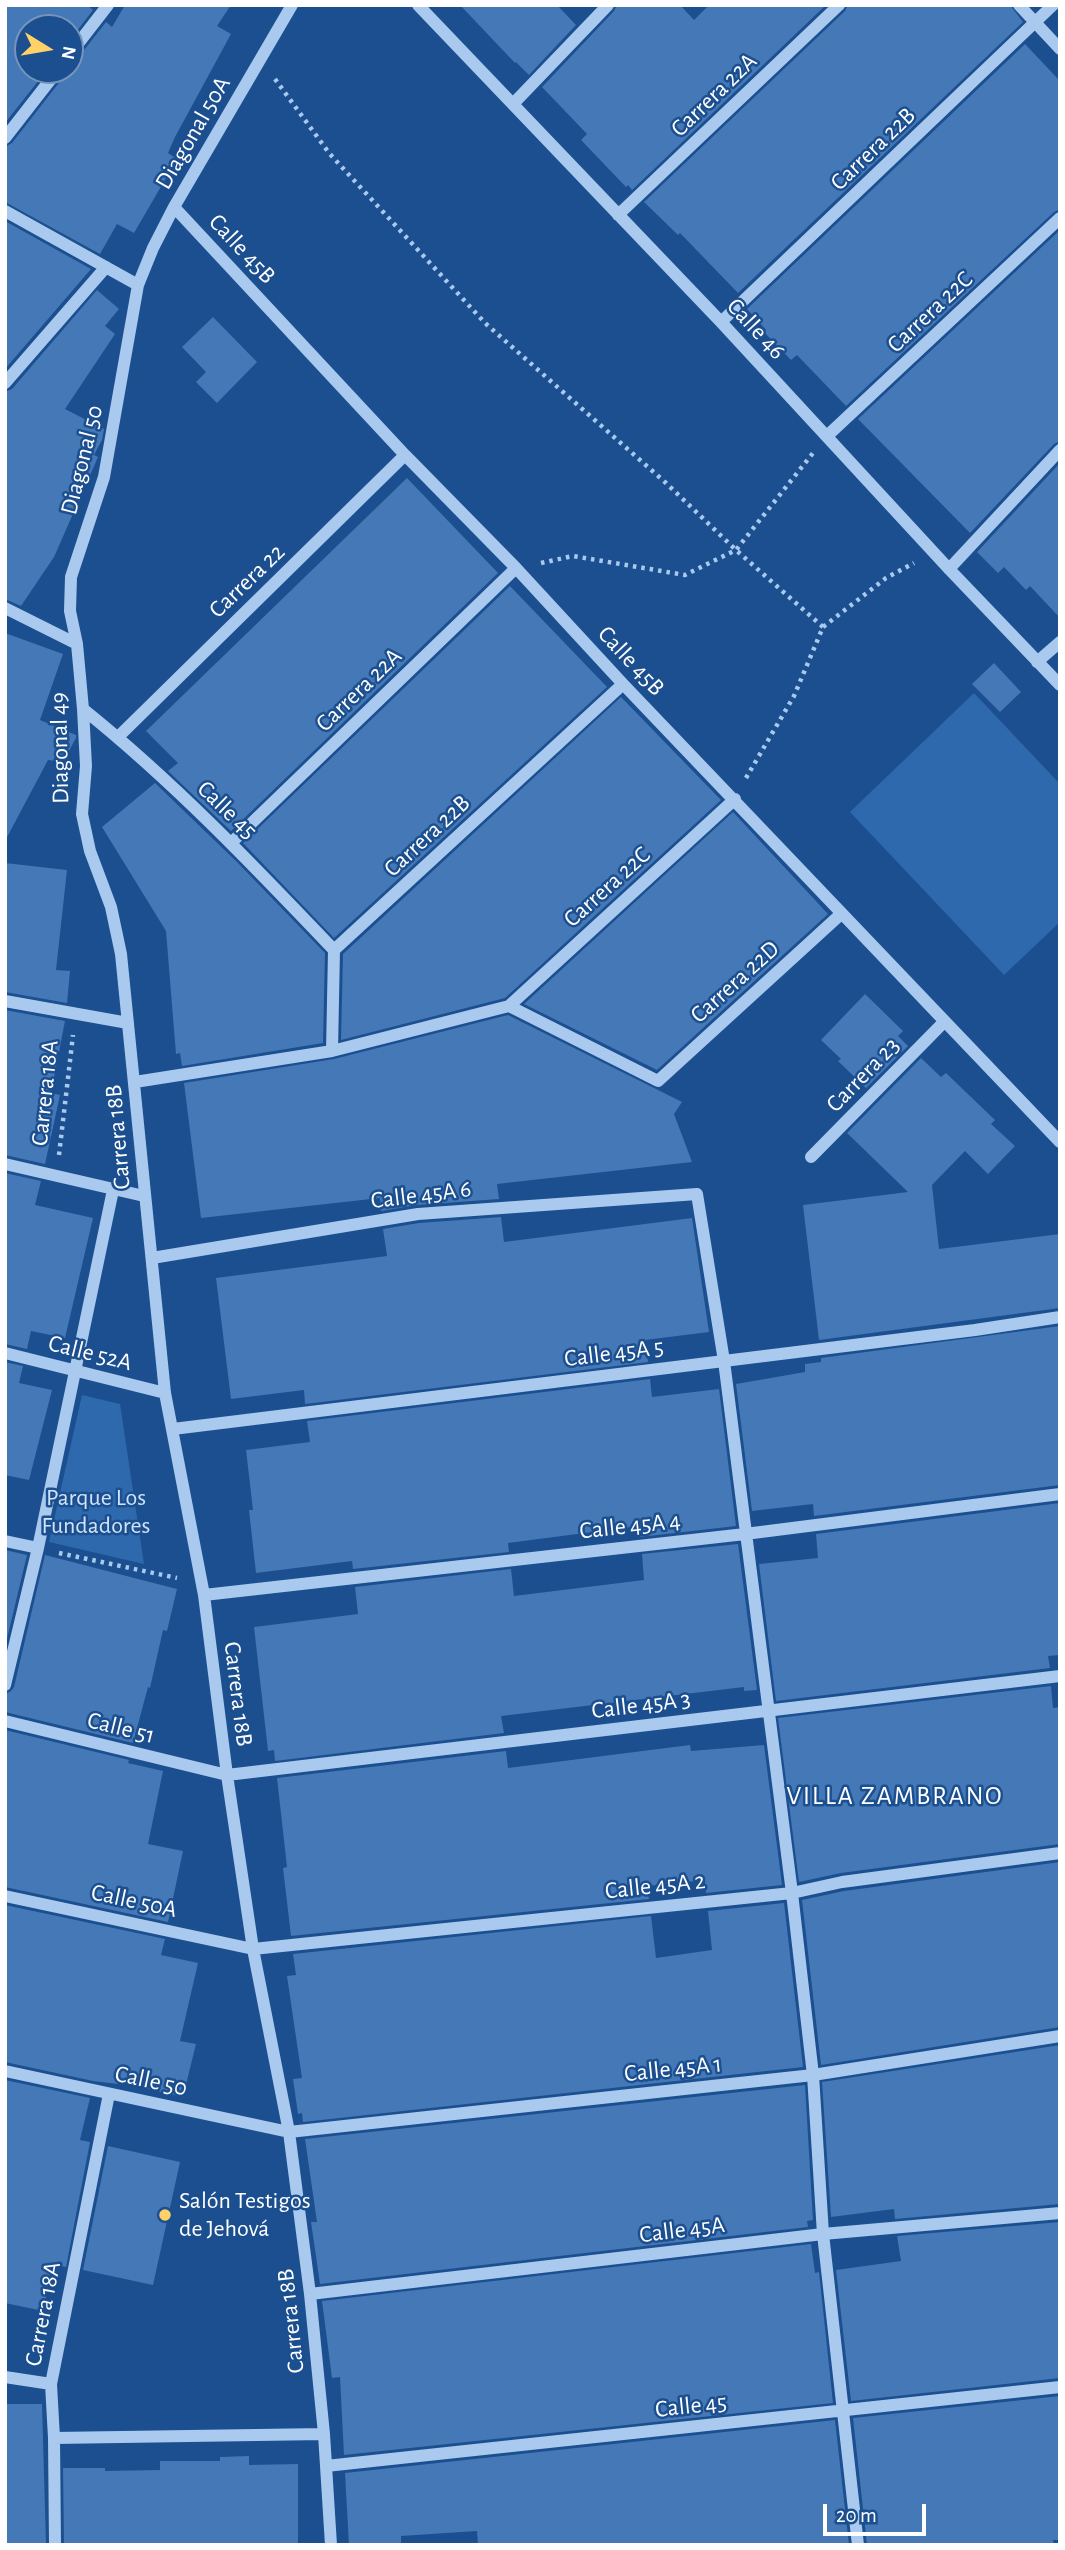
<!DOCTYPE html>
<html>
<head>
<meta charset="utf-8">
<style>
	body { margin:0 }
	#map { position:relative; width:1065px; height:2550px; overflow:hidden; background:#1b4f8f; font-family:"Alegreya Sans",sans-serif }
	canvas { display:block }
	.frame { position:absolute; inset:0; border:7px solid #fff; pointer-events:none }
	.north { position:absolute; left:14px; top:14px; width:70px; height:70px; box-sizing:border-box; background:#1b4f8f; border:2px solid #7695bc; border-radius:50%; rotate:101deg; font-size:19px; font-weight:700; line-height:28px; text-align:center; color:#fff }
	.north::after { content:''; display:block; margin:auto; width:24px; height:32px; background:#ffd166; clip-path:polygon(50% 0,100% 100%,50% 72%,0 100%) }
	.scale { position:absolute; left:823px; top:2504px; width:103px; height:32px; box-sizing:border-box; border:4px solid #fff; border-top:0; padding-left:9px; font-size:21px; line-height:24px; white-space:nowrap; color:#fff; -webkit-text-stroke:5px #1b4f8f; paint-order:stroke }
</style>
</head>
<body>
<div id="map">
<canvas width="1065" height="2550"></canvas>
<div class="frame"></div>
<div class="north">N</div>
<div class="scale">20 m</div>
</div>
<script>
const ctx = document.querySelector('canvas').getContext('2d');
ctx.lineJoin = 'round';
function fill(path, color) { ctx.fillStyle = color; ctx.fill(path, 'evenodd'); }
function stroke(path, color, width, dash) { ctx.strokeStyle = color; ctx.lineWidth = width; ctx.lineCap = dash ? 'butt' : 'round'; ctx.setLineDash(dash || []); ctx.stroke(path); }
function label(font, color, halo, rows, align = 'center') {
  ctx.font = font + ' "Alegreya Sans",sans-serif'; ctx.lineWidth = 5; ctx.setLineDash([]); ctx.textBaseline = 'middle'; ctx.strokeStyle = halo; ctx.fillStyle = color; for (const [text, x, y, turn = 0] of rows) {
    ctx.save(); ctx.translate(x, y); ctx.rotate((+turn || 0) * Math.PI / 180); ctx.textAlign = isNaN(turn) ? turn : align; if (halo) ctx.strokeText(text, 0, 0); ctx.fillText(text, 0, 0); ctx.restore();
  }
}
fill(new Path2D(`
	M 974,693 L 1060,784 L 1060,922 L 1004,975 L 850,812 Z
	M 82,1395 L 120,1404 L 144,1564 L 49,1542 Z`), '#2e69ad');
fill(new Path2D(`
	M 5,5 L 87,5 L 93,10 L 70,40 L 70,28 L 28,28 L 28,70 L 47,70 L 5,123 Z
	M 125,5 L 231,5 L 217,26 L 231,34 L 175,137 L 168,153 L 177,159 L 134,233 L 117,224 L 100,254 L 5,202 L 5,147 L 12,143 L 65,75 L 67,70 L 70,70 L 70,63 L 77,59 L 106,22 L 112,27 Z
	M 460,5 L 557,5 L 576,25 L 529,75 L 516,62 L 515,63 Z
	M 617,5 L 680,5 L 694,20 L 709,5 L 826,5 L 632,190 L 628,185 L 626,187 L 581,140 L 587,134 L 542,87 L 614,11 Z
	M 848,5 L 1010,5 L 1023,22 L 738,293 L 680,233 L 678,235 L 644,202 L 845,11 Z
	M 1025,44 L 1060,81 L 1060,209 L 1054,212 L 846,406 L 797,355 L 791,360 L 764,332 L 766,330 L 747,309 Z
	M 5,221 L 91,269 L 5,369 Z
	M 1060,230 L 1060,441 L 1054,444 L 970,533 L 858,419 Z
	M 97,290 L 119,309 L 105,326 L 115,334 L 65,409 L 104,429 L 102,440 L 94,455 L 98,457 L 54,557 L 21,606 L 5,599 L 5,392 L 12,389 Z
	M 213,317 L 257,362 L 217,403 L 196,382 L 206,372 L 182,347 Z
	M 1060,463 L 1060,618 L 1030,586 L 1026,590 L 1004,567 L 998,573 L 977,552 Z
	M 407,478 L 498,573 L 231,831 L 168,771 L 178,763 L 146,731 Z
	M 510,586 L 607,687 L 334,938 L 243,843 Z
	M 5,633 L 63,654 L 40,720 L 76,735 L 76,738 L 63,762 L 48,760 L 5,841 Z
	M 994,663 L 1021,692 L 1000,712 L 972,684 Z
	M 621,697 L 721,800 L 505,998 L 341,1040 L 343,954 Z
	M 155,783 L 237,862 L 325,953 L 323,1043 L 182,1066 L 180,1053 L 176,1054 L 166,931 L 102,827 Z
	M 733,812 L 828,914 L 806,934 L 657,1070 L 524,1004 Z
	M 5,863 L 67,870 L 56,970 L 70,971 L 67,1003 L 5,992 Z
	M 865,994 L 903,1031 L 898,1036 L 908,1046 L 866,1088 L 838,1061 L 841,1059 L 821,1040 Z
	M 5,1010 L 65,1021 L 51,1093 L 60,1095 L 45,1164 L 5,1155 Z
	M 508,1015 L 682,1102 L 674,1114 L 692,1162 L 497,1184 L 499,1199 L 417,1205 L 381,1211 L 380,1198 L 201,1218 L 184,1083 L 334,1059 Z
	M 921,1058 L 941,1077 L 946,1073 L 995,1120 L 991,1124 L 1015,1146 L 988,1174 L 965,1151 L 932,1185 L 939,1249 L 1060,1234 L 1060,1308 L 819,1340 L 803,1205 L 908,1192 L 847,1133 Z
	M 5,1173 L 41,1181 L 35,1205 L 93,1218 L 65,1338 L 31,1331 L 27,1349 L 5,1344 Z
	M 501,1217 L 504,1242 L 692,1218 L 709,1332 L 645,1340 L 648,1362 L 305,1404 L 304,1390 L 231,1399 L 216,1278 L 387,1256 L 383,1229 L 419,1223 Z
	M 1060,1326 L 1060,1485 L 814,1516 L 813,1504 L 752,1511 L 736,1384 L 805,1372 L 805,1364 L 821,1362 L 821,1358 Z
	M 5,1362 L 23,1366 L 19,1383 L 52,1390 L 29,1480 L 5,1475 Z
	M 650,1379 L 652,1397 L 719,1389 L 736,1526 L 640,1537 L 639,1526 L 508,1543 L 509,1552 L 353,1569 L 352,1561 L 256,1573 L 249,1510 L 253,1510 L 246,1450 L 310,1442 L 307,1421 Z
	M 1060,1503 L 1060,1655 L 1048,1656 L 1050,1668 L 776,1701 L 759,1564 L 818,1558 L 816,1534 Z
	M 738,1544 L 757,1690 L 744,1691 L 744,1687 L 501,1716 L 504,1733 L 275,1761 L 274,1750 L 268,1751 L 254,1627 L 358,1614 L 355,1587 L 511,1569 L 514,1596 L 644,1580 L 642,1554 Z
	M 5,1550 L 27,1555 L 5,1647 Z
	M 45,1555 L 177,1589 L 167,1631 L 163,1630 L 150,1688 L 148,1687 L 133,1743 L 5,1712 L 5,1694 L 11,1691 L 14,1687 Z
	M 1051,1686 L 1053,1708 L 1060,1707 L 1060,1844 L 841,1873 L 799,1882 L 778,1718 Z
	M 5,1730 L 129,1760 L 128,1763 L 163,1771 L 148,1844 L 183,1851 L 168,1922 L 5,1887 Z
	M 690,1745 L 691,1751 L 764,1745 L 782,1885 L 706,1893 L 705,1880 L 647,1886 L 649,1899 L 291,1936 L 283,1868 L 287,1867 L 277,1778 L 506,1751 L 508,1768 Z
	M 1060,1862 L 1060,2027 L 821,2065 L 802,1900 L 844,1891 Z
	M 784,1903 L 803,2067 L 303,2122 L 302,2113 L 298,2114 L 293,2079 L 302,2078 L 287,1976 L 296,1975 L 293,1954 L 651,1916 L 656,1958 L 712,1950 L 708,1911 Z
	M 5,1905 L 165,1939 L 161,1955 L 198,1963 L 180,2041 L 196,2044 L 183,2097 L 118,2082 L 118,2084 L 93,2081 L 5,2062 Z
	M 1060,2045 L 1060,2204 L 895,2219 L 894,2209 L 831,2217 L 822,2082 Z
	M 5,2080 L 90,2098 L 80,2140 L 90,2142 L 66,2267 L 53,2264 L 43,2311 L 5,2303 Z
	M 805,2085 L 813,2220 L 807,2221 L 808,2227 L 320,2284 L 311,2222 L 317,2222 L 305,2139 Z
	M 108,2146 L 180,2162 L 153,2285 L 83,2270 Z
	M 1060,2222 L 1060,2378 L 851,2401 L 836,2270 L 901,2261 L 897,2236 Z
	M 811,2244 L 815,2273 L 819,2272 L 833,2403 L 344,2455 L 340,2377 L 332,2378 L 322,2301 Z
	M 1060,2396 L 1060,2540 L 1053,2540 L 1054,2545 L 867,2545 L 853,2418 Z
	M 5,2404 L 42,2404 L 46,2544 L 5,2545 Z
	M 835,2420 L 849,2545 L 478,2545 L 477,2531 L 401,2536 L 401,2545 L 349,2545 L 345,2473 Z
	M 249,2456 L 249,2465 L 298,2464 L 298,2545 L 64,2544 L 63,2468 L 105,2468 L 105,2471 L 160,2470 L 160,2461 L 220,2461 L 220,2457 Z`), '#4478b7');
stroke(new Path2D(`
	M 275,79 L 329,153 L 485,323 L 666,483 L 736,550 L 823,627
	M 541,563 L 573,556 L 685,575 L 736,550 L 813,453
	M 746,778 L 794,696 L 823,627 L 886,578 L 914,563
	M 59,1155 L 73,1035
	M 59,1553 L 177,1578`), '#a9c9ee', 4.5, [3.5, 5]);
stroke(new Path2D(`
	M 292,5 L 174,207 L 153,248 L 138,285 L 104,477 L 71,577 L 70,611 L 77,644 L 83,709 L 86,766 L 82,814 L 90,851 L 111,907 L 121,954 L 165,1393 L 204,1595 L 227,1775 L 253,1949 L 289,2132 L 310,2294 L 324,2434 L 331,2545
	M 418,5 L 721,322 L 949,569 L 1060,685
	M 1019,5 L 1060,49
	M 70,54 L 108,5
	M 513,104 L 608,5
	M 5,138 L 58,70
	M 174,207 L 405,455 L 516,568 L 623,684 L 1060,1142
	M 5,211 L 138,285
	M 618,215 L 839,5
	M 721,322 L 1053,5
	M 5,383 L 106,267
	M 827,436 L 1060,218
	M 949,569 L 1060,450
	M 5,608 L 77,644
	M 1037,662 L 1060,642
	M 83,709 C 174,782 254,866 334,950
	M 118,737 L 405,455
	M 232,842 L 516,568
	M 5,1001 L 128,1023
	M 509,1006 L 735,799
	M 332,1051 L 334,950 L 623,684
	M 135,1082 L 332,1051 L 509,1006 L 658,1081 L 841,914
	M 811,1157 L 944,1022
	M 5,1164 L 144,1196
	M 152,1258 L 418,1214 L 697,1194 L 724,1361 L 792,1893 L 813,2075 L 823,2234 L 858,2545
	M 5,1353 L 165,1393
	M 173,1429 L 975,1330 L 1060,1317
	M 5,1541 L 38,1548
	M 204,1595 L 745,1534 L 1060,1494
	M 5,1685 L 38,1548 L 113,1190
	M 5,1721 L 227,1775 L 1060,1676
	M 5,1896 L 253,1949 L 792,1893 L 842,1882 L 1060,1853
	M 5,2071 L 289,2132 L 813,2075 L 1060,2036
	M 310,2294 L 823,2234 L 1060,2213
	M 5,2377 L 51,2384
	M 54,2438 L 324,2434
	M 326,2466 L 1060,2387
	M 55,2545 L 54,2438 L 51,2384 L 109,2094`), '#a9c9ee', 12);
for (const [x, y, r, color] of [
	[165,2215,7,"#ffd166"]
]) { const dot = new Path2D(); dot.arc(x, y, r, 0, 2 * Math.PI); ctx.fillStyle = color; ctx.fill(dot); stroke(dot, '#1b4f8f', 2.5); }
label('24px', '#fff', '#1b4f8f', [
	["Carrera 22A",714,95,-44],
	["Diagonal 50A",193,133,-60],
	["Carrera 22B",873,149,-44],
	["Calle 45B",242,249,47],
	["Carrera 22C",930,312,-43],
	["Calle 46",756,329,47],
	["Diagonal 50",82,460,-76],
	["Carrera 22",247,581,-44],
	["Calle 45B",631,661,47],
	["Carrera 22A",359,690,-44],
	["Diagonal 49",60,748,-91],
	["Calle 45",227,810,44],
	["Carrera 22B",427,836,-43],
	["Carrera 22C",607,887,-42],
	["Carrera 22D",735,982,-42],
	["Carrera 23",863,1075,-46],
	["Carrera 18A",45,1093,-84],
	["Carrera 18B",118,1137,-95],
	["Calle 45A 6",421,1195,-7],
	["Calle 52A",90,1353,14],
	["Calle 45A 5",614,1353,-7],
	["Calle 45A 4",630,1526,-6],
	["Carrera 18B",238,1694,83],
	["Calle 45A 3",641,1705,-7],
	["Calle 51",121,1728,14],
	["Calle 45A 2",655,1886,-6],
	["Calle 50A",134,1901,12],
	["Calle 45A 1",673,2069,-6],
	["Calle 50",151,2081,12],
	["Calle 45A",682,2230,-7],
	["Carrera 18A",43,2314,-79],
	["Carrera 18B",291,2321,-96],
	["Calle 45",691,2406,-6]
]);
label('24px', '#cfe3fa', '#1b4f8f', [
	["Parque Los",96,1498],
	["Fundadores",96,1526]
]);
label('24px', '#fff', '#1b4f8f', [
	["Salón Testigos",179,2201],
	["de Jehová",179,2229]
], 'left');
ctx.letterSpacing = '2px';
label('26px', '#fff', '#1b4f8f', [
	["VILLA ZAMBRANO",895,1796]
]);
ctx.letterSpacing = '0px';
</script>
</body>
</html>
